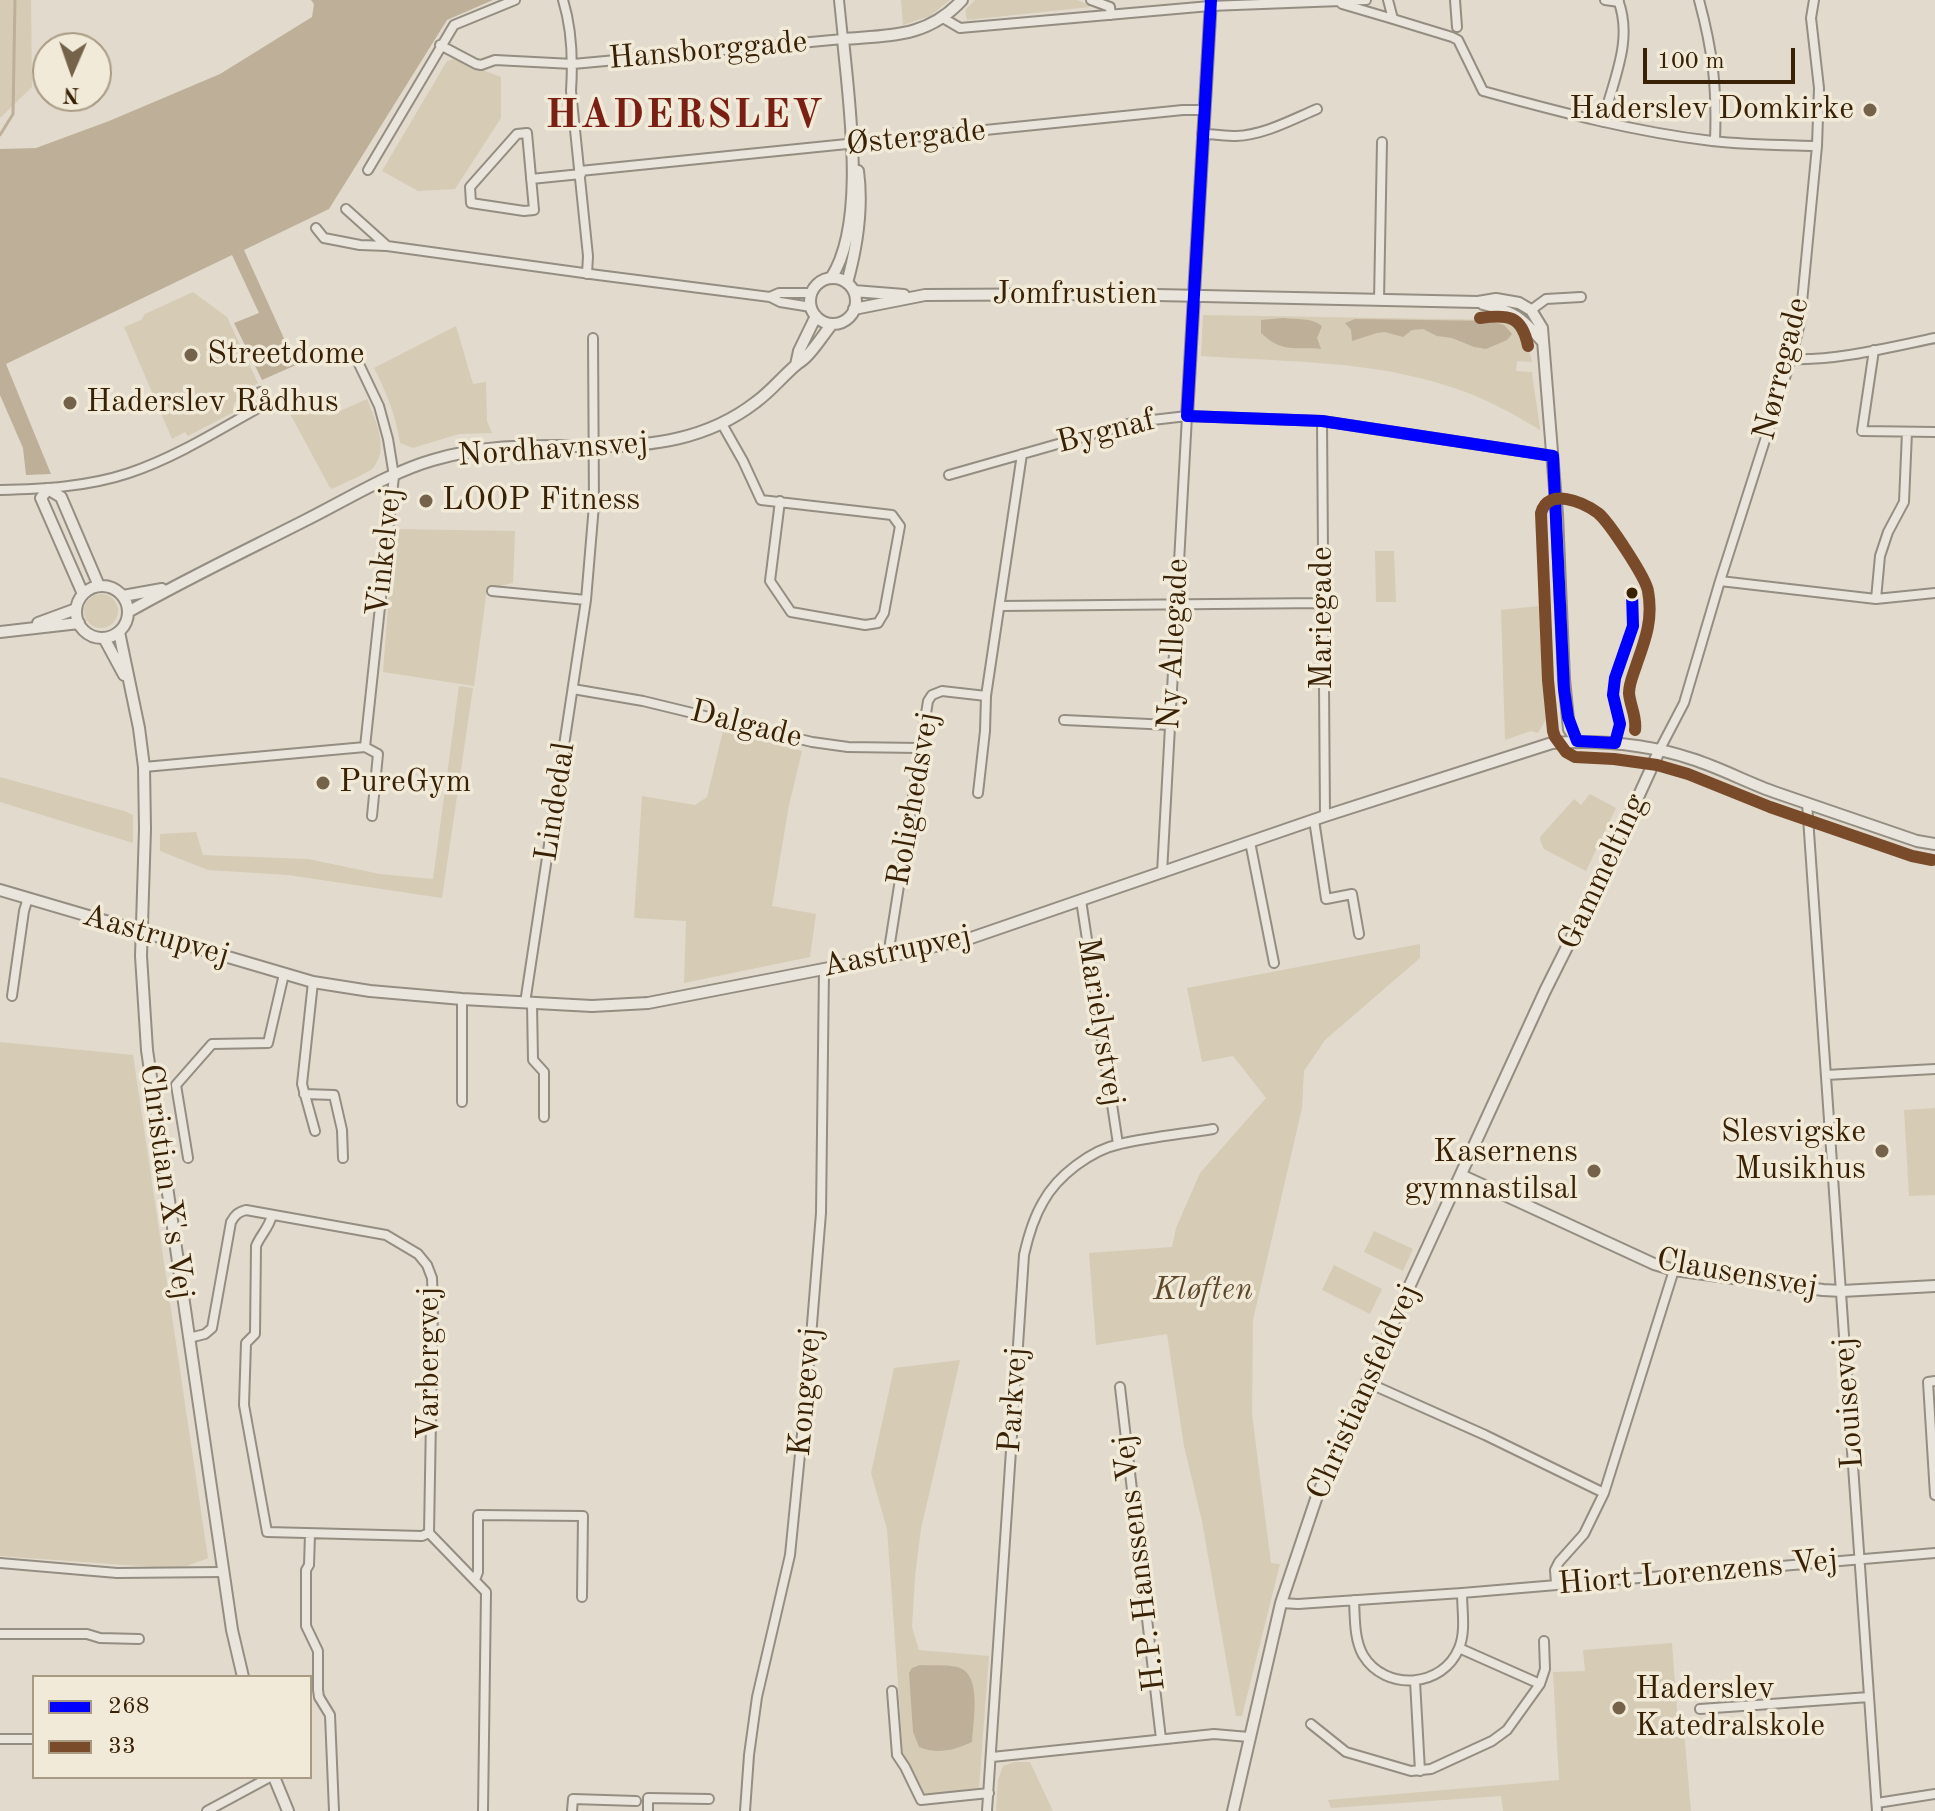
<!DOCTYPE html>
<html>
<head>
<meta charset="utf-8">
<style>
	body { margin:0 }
	#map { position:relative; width:1935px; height:1811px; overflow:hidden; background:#e2dacc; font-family:"Old Standard TT",serif }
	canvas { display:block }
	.legend { position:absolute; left:32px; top:1675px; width:280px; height:104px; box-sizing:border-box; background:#f2ead8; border:2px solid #a89a83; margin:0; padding:10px 14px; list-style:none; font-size:24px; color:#382104 }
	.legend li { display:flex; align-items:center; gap:16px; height:40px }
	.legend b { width:40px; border:2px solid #a89a83 }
	.north { position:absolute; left:32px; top:32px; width:80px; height:80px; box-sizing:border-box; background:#f2ead8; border:2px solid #a89a83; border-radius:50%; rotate:182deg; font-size:22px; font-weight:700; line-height:32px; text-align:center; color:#382104 }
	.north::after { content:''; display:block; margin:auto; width:28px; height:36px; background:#74624a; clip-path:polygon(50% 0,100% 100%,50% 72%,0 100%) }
	.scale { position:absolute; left:1643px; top:48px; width:152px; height:36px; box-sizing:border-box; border:4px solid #382104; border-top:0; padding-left:10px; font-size:24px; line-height:28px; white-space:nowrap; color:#382104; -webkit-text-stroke:6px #f2ead8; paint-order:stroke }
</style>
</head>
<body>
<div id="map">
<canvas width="1935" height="1811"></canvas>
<ul class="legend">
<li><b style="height:10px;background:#00f"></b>268</li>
<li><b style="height:10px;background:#7a4b2a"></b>33</li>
</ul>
<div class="north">N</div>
<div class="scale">100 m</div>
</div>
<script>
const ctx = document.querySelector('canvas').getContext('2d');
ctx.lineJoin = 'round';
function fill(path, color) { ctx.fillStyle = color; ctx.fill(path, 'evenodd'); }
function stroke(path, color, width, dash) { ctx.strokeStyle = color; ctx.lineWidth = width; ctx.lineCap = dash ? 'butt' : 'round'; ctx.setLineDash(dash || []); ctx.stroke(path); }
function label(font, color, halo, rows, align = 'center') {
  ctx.font = font + ' "Old Standard TT",serif'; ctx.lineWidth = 7; ctx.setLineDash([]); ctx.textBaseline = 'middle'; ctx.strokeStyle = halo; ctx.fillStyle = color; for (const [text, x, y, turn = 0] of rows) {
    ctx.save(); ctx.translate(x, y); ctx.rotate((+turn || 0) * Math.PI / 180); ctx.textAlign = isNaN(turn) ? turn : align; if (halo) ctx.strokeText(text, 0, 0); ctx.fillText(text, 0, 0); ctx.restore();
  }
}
fill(new Path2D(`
	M 0,0 L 31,0 L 32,87 L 0,118 Z
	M 901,0 L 950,0 L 930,16 L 903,25 Z
	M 975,0 L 1077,0 L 1090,5 L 1090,7 L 967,20 L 965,10 Z
	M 453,59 L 501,77 L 501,118 L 455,189 L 418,191 L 382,171 L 447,61 Z
	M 193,292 L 227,317 L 258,383 L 241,394 L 233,406 L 236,411 L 188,436 L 185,432 L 172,439 L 124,327 L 141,320 L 145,314 Z
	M 1203,315 L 1503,320 C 1519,330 1529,343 1532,362 L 1517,361 L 1516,371 L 1532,372 C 1534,392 1538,410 1540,430 C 1512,413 1483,397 1451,387 C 1371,360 1284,362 1201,356 Z
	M 456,326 L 473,384 L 486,382 L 487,421 L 492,433 L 459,434 L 413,448 L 400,443 C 396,416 386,391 374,368 Z
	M 318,393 L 329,416 L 367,399 C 375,419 390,449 373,468 C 367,474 341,484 332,489 L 329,486 L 288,410 Z
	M 394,529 L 515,531 L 513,583 L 487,589 L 474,686 L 383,672 Z
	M 1375,551 L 1394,551 L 1396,602 L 1376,602 Z
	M84 611a17 17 0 1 1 34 0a17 17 0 1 1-34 0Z
	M 1548,605 L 1551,661 L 1546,675 L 1548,716 L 1538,733 L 1531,731 L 1505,740 L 1501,610 Z
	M 459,686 L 473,688 L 442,898 L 288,875 L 208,870 L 160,851 L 160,834 L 196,832 L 203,855 L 308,859 L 380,874 L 433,879 Z
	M 723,731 L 802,751 L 789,805 L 772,906 L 816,914 L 810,957 L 684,983 L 686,921 L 634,918 L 642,796 L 695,805 L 707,797 Z
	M 0,777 L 124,811 L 133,815 L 133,843 L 0,802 Z
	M 1590,794 L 1616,808 L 1586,871 L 1544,849 L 1540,840 L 1541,836 L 1574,799 L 1581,805 Z
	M 1420,944 L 1420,958 L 1325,1040 L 1304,1071 L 1302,1108 L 1253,1320 L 1252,1414 L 1271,1563 L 1280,1564 L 1242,1716 L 1236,1716 L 1202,1521 L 1184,1446 L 1167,1334 L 1096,1345 L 1089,1253 L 1172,1247 L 1176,1228 L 1200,1173 L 1266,1098 L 1233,1056 L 1202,1062 L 1187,988 Z
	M 0,1042 L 133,1055 L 208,1558 L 187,1566 L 167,1568 L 0,1556 Z
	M 1935,1108 L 1935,1195 L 1909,1196 L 1904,1110 Z
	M 1374,1231 L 1413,1249 L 1403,1271 L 1364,1252 Z
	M 1334,1265 L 1382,1289 L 1370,1314 L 1322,1290 Z
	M 960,1360 L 921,1529 L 915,1576 L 912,1627 L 919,1650 L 989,1656 L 979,1788 L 930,1795 L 922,1792 L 903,1753 L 887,1529 L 871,1473 L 894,1368 Z
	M 1672,1643 L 1677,1710 L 1683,1720 L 1691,1811 L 1503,1811 L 1501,1796 L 1331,1808 L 1328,1800 L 1559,1780 L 1553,1672 L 1585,1671 L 1583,1650 Z
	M 1014,1762 L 1030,1762 L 1053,1811 L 996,1811 L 998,1780 L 1003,1766 Z`), '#d6cbb5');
fill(new Path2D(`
	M 311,0 L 493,0 L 447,20 L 329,209 L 244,250 L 296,365 L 262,380 L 234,323 L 259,313 L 232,255 L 6,364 L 51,474 L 26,475 L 23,448 L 0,395 L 0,149 L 36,148 L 109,121 L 220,74 L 312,17 L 314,4 Z
	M 1283,318 C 1297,320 1311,317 1322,326 L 1317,338 L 1321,349 C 1295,346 1283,354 1261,333 L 1261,320 Z
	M 1355,319 L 1491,321 L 1504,325 L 1512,334 L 1507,340 L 1486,349 L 1474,347 L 1452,338 L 1437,336 L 1423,329 L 1412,330 L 1403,337 L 1385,332 L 1377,333 L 1352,341 L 1351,330 L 1345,323 Z
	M 920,1665 C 932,1666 949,1664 960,1668 C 982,1676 973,1723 972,1742 C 955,1750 937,1755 919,1747 L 913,1732 L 909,1673 L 912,1668 Z`), '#beb098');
stroke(new Path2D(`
	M 0,135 L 13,114 L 15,0`), '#beb098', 3);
const minor = new Path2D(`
	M 563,0 C 572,29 573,61 571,91 L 588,256 L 587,274
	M 1091,0 L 1110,7 L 1111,15
	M 1388,0 L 1393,19 L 1452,37 L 1458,40 L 1483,91 C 1559,112 1635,132 1712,141 C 1747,145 1782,145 1817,146
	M 1455,0 L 1457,27
	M 1605,0 L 1619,2
	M 1699,0 C 1713,52 1717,87 1715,141
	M 1342,4 L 1393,19
	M 943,18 L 960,28 L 1210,6 L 1366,0
	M 440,45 L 476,64 L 481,65 L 495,60 L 573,64 L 843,39 L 839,0
	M 1603,122 C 1612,82 1634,41 1618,0
	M 527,133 L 534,210 L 524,211 L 471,203 L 470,187 L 517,134 Z
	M 1202,134 C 1213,134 1225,136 1236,136 C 1264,135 1291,120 1317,109
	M 368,170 L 454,25 L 515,0
	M 580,171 L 1183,110 L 1204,110
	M 531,179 L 581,174
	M 346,209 L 386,245
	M 316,228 L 324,238 L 360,245 L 387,246 L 598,275 L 770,297 L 780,302 L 811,307
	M 770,297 L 779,293 L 812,293
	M 1379,300 L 1382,142
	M 1531,310 L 1546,299 L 1581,297
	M 1874,350 L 1862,431 L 1935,432
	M 1791,359 C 1836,361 1891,347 1935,338
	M 1322,421 L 1325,816
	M 722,424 L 743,461 L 761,500 L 892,515 L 900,526 L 884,613 L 878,623 L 865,625 L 791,612 L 770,581 L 780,501
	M 949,475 L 1135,422 L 1187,416 L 1322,421 L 1553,456
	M 0,490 C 43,489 87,487 129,473 C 177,457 222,428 267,403 L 260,392
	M 1720,581 L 1876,599 L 1935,593
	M 492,591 L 586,600
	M 1876,599 L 1880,556 L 1888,532 L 1904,502 L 1907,432
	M 1000,606 L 1323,603
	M 573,689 L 643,701 L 812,742 L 848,747 L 920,748
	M 1064,720 L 1170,725
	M 365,747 L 378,754 L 372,816
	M 1660,749 L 1684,703 L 1720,581 L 1791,359 L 1800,323 L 1817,146 L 1819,88 L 1811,18 L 1814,0
	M 144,767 L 365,747 L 394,476 L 388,439 L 379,406 L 358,362
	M 978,793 L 985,731 L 986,696
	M 1807,803 L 1877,1811
	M 1314,820 L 1326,899 L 1352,894 L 1359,934
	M 1250,842 L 1274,963
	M 1162,873 L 1187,416
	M 1081,900 L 1118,1144
	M 891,956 L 890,943 L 928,701 L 932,695 L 942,691 L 986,696 L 1022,454
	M 313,982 L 302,1084 L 315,1131
	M 12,996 L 24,911 L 28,898
	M 462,999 L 462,1102
	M 525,1003 L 586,600 L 594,505 L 593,338
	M 532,1004 L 533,1060 L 544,1072 L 544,1117
	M 1826,1075 L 1935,1069
	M 304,1094 L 334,1095 L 342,1130 L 343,1158
	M 188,1158 L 176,1085 L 212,1044 L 268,1043 L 284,974
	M 272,1215 C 269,1228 261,1234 256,1246 L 255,1334 L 246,1343 L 244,1405 L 267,1532 L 422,1536 L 429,1533
	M 189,1338 L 205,1334 L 212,1328 L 231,1222 C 235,1215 238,1212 246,1210 L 386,1235 L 418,1254 L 427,1265 L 432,1278 L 433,1305 L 429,1533 L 486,1592 L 483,1811
	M 1935,1381 L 1928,1382 L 1935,1495
	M 1366,1382 L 1485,1435 L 1604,1493
	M 1120,1387 L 1161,1739
	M 310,1534 L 309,1565 L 306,1570 L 306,1626 L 318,1651 L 318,1690 L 319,1697 L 330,1715 L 334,1811
	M 0,1563 L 117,1573 L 224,1572
	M 475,1580 L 478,1572 L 478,1515 L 583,1516 L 582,1597
	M 1556,1584 L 1555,1570 L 1559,1562 L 1584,1534 L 1604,1493 L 1674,1270
	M 1354,1600 C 1355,1618 1354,1639 1363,1655 C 1385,1692 1443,1688 1459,1648 C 1466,1632 1462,1610 1462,1593
	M 1281,1603 L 1298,1604 L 1462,1593 L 1935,1553
	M 0,1634 L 87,1634 L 100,1638 L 139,1639
	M 1459,1648 L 1540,1684
	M 1415,1681 L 1420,1771
	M 892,1691 L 897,1755 L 905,1767 L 921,1800 L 989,1793
	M 1700,1709 L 1869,1697
	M 1311,1724 L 1346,1752 L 1411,1771 L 1431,1769 L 1492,1741 L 1507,1730 L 1540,1684 L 1545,1669 L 1544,1641
	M 0,1739 L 34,1739
	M 992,1757 L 1214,1734 L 1249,1737
	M 1877,1803 L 1935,1794
	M 207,1811 L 270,1777
	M 572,1811 L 573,1799 L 636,1801
	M 648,1811 L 648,1798 L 709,1799
	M 745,1811 L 749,1755 L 757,1697 L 790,1555 L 808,1374 L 821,1213 L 824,969
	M 987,1811 L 1024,1255 C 1028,1237 1033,1219 1043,1202 C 1057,1176 1091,1150 1120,1144 C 1150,1137 1182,1134 1213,1129`);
const tertiary = new Path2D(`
	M 831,278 C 867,223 849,104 843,39 C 890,35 927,38 962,0
	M810 301a23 23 0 1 1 46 0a23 23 0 1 1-46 0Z
	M 847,283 C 857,247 863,208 858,171
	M 854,291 L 904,295
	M 1483,304 C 1513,311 1522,318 1542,341
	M 854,309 L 925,295 L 1111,294 L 1478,302 L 1496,299 L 1519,303 L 1531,310 L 1542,328 L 1557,514 L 1564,679 L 1569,729 L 1577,741
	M 796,365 L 799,351 L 816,316
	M 1187,416 L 1211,0
	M76 612a26 26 0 1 1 52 0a26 26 0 1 1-52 0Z
	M 83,594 L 41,498 L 48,489 L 61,497 L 99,586
	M 123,596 L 162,589
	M 128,612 C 186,579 247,550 306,520 C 346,500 391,472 433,460 C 487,444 534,446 590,446 C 650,447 707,440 756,402 C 771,391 782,377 796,365 C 801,361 802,361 806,357 C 816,347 823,335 832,324
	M 38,623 L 76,609
	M 0,632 L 79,623
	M 119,632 L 139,728 L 144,767 L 145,829 L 141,956 L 147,1050 L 232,1630 L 243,1677
	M 104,638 L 124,675
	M 0,890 L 313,982 L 370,991 L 462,999 L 592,1006 L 648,1003 L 891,956 L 971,938 L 1325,816 L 1552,743 C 1599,740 1647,744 1692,759 C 1721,768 1748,783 1777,793 C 1824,809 1870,825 1917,841 L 1935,844
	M 1461,1175 L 1654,1264 L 1674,1270 L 1823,1290 L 1842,1291 L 1935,1286
	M 274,1777 L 288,1811
	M 1233,1811 L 1281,1603 L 1317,1496 L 1410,1285 L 1545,991 L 1599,883 L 1660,749`);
stroke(minor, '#948d81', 12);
stroke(tertiary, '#948d81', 14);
stroke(minor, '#e9e5dd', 8);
stroke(tertiary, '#e9e5dd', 10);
stroke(new Path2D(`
	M 1211,0 L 1187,416 L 1322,421 L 1553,456 L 1564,689 L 1568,717 L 1577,741 L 1615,743 L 1620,724 L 1613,695 L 1615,678 L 1633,626 L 1632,593`), '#00f', 12);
stroke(new Path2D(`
	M 1480,318 C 1509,314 1522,316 1528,346
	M 1635,730 C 1637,717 1630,706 1629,693 C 1629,683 1634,673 1637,663 C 1646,638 1653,618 1648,591 C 1646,578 1609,522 1598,513 C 1583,502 1548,487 1541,513 L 1548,680 L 1553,731 L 1555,737 L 1566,752 L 1575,757 L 1614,759 L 1657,765 L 1688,774 L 1770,807 L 1912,856 L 1932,860`), '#7a4b2a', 12);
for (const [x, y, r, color] of [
	[1870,110,8,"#74624a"],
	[191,355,8,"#74624a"],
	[70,403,8,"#74624a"],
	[426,501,8,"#74624a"],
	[1632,593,7,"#382104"],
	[323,783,8,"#74624a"],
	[1882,1151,8,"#74624a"],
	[1594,1171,8,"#74624a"],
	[1619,1708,8,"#74624a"]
]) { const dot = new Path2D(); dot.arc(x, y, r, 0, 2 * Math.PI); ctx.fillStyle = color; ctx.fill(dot); stroke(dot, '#f2ead8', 3); }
label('32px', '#382104', '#f2ead8', [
	["Hansborggade",708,51,-5],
	["Østergade",916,138,-6],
	["Jomfrustien",1075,295],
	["Nørregade",1782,369,-76],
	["Bygnaf",1106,432,-14],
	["Nordhavnsvej",553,450,-4],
	["Vinkelvej",385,552,-84],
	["Mariegade",1323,618,-90],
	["Ny Allegade",1174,644,-87],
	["Dalgade",746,725,14],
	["Rolighedsvej",914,799,-80],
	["Lindedal",556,802,-81],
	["Gammelting",1603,872,-65],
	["Aastrupvej",156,936,16],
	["Aastrupvej",897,952,-12],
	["Marielystvej",1100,1022,81],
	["Christian X's Vej",166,1182,82],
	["Clausensvej",1737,1274,10],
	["Varbergvej",430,1363,-90],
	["Kongevej",806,1392,-85],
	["Christiansfeldvej",1364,1392,-66],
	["Parkvej",1014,1400,-86],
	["Louisevej",1849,1403,-94],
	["H.P. Hanssens Vej",1140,1563,-97],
	["Hiort Lorenzens Vej",1698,1573,-5]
]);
label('32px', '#382104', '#f2ead8', [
	["Haderslev Domkirke",1854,110,"right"],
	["Streetdome",207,355],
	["Haderslev Rådhus",86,403],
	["LOOP Fitness",442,501],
	["PureGym",339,783],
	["Slesvigske",1866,1133,"right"],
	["Musikhus",1866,1170,"right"],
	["Kasernens",1578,1153,"right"],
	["gymnastilsal",1578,1190,"right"],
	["Haderslev",1635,1690],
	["Katedralskole",1635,1727]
], 'left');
label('italic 32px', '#5d482c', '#f2ead8', [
	["Kløften",1203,1291]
]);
ctx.letterSpacing = '2px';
label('bold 40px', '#7a1f14', '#f2ead8', [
	["HADERSLEV",685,117]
]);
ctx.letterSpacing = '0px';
</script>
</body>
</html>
